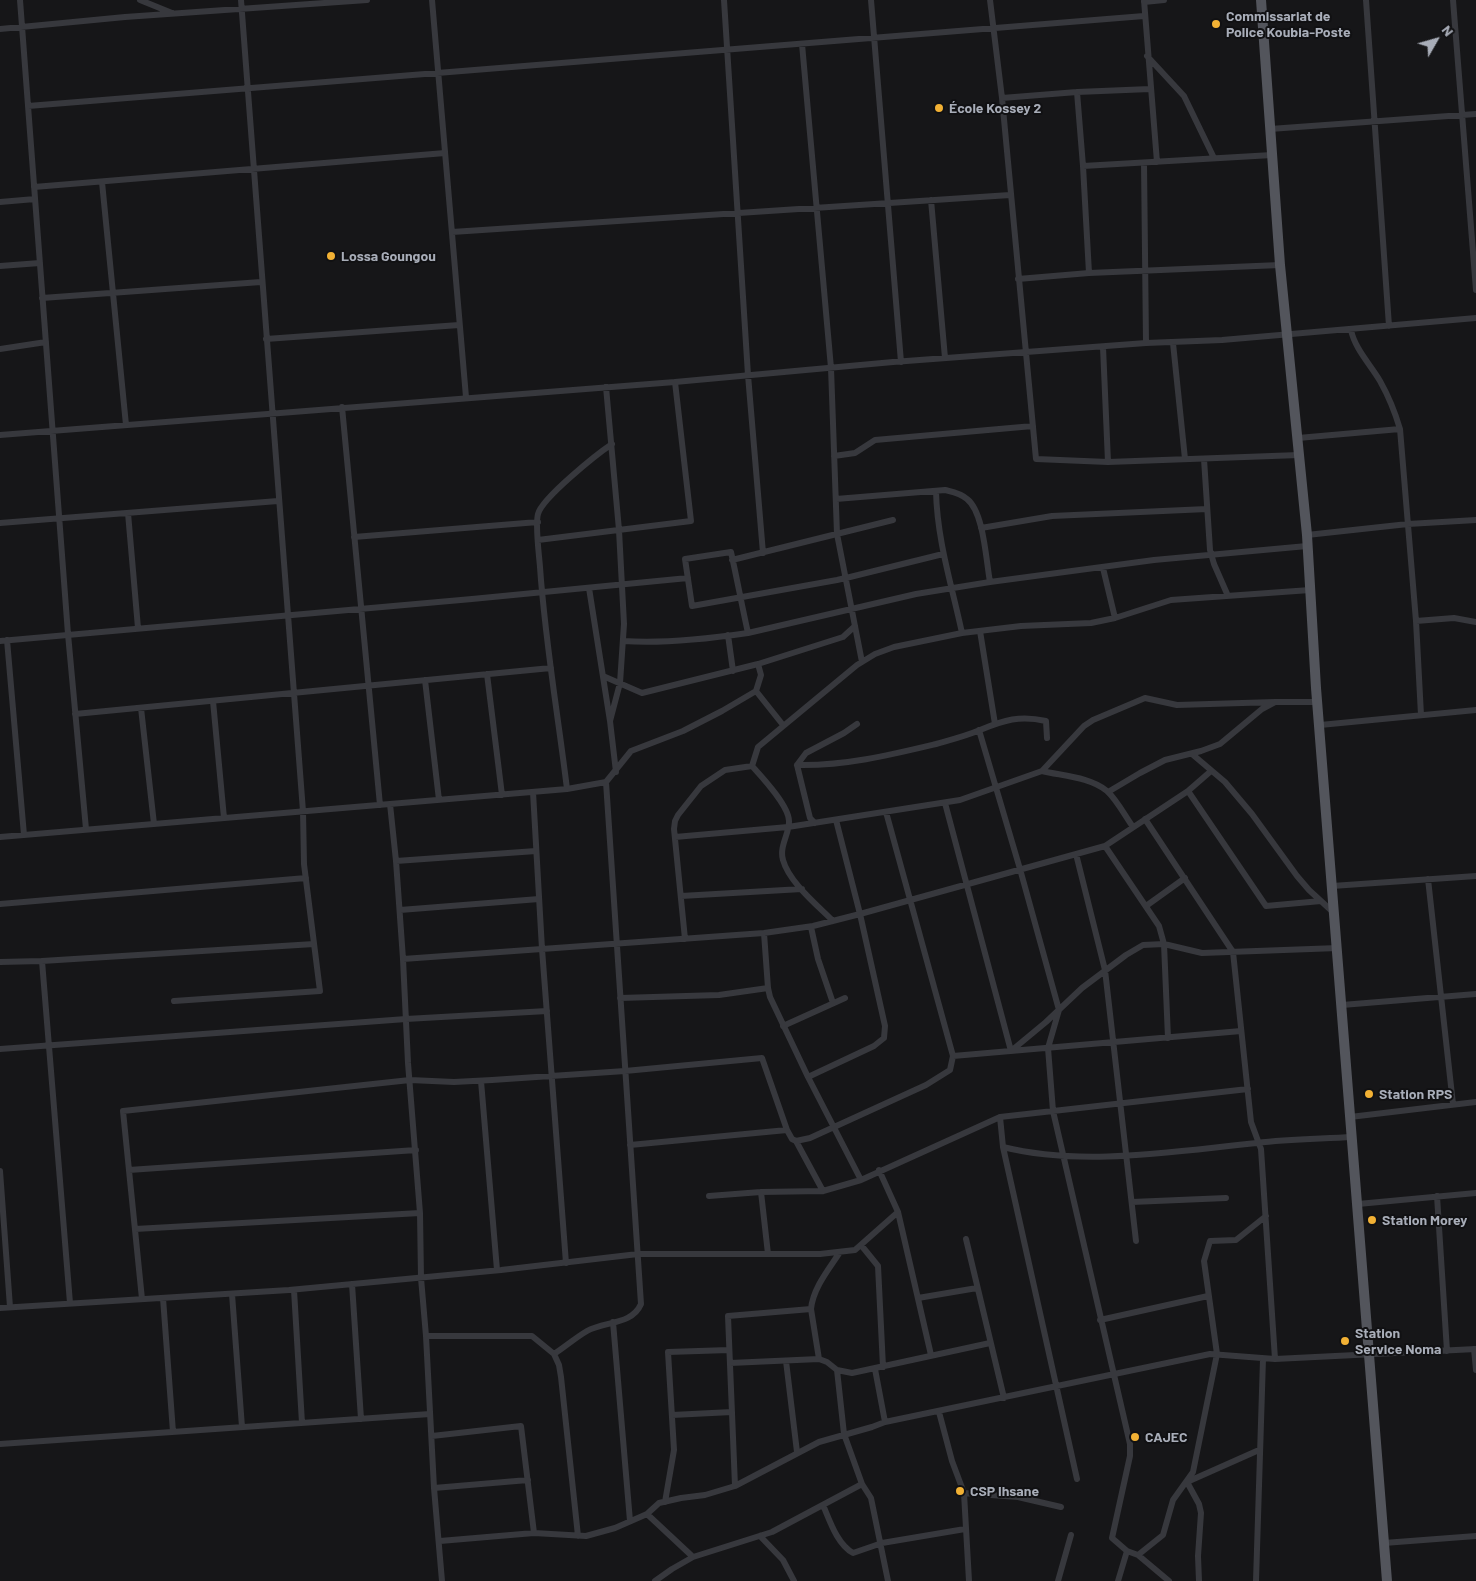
<!DOCTYPE html>
<html>
<head>
<meta charset="utf-8">
<style>
	body { margin:0 }
	#map { position:relative; width:1476px; height:1581px; overflow:hidden; background:#161618; font-family:Barlow,sans-serif }
	canvas { display:block }
	.north { position:absolute; left:1411px; top:15px; width:50px; height:50px; -webkit-text-stroke:4px #111113; paint-order:stroke; rotate:52deg; font-size:14px; font-weight:700; line-height:20px; text-align:center; color:#a8adb8 }
	.north::after { content:''; display:block; margin:auto; width:18px; height:22px; background:#a8adb8; clip-path:polygon(50% 0,100% 100%,50% 72%,0 100%) }
</style>
</head>
<body>
<div id="map">
<canvas width="1476" height="1581"></canvas>
<div class="north">N</div>
</div>
<script>
const ctx = document.querySelector('canvas').getContext('2d');
ctx.lineJoin = 'round';
function stroke(path, color, width, dash) { ctx.strokeStyle = color; ctx.lineWidth = width; ctx.lineCap = dash ? 'butt' : 'round'; ctx.setLineDash(dash || []); ctx.stroke(path); }
function label(font, color, halo, rows, align = 'center') {
  ctx.font = font + ' Barlow,sans-serif'; ctx.lineWidth = 4; ctx.setLineDash([]); ctx.textBaseline = 'middle'; ctx.strokeStyle = halo; ctx.fillStyle = color; for (const [text, x, y, turn = 0] of rows) {
    ctx.save(); ctx.translate(x, y); ctx.rotate((+turn || 0) * Math.PI / 180); ctx.textAlign = isNaN(turn) ? turn : align; if (halo) ctx.strokeText(text, 0, 0); ctx.fillText(text, 0, 0); ctx.restore();
  }
}
stroke(new Path2D(`
	M 20,0 L 68,634 L 86,829
	M 140,0 L 172,13
	M 432,0 L 466,397
	M 724,0 L 748,375 L 763,553
	M 871,0 L 901,362
	M 990,0 L 1002,98 L 1036,459 L 1108,462 L 1299,455
	M 1144,0 L 1157,162
	M 1366,0 L 1389,326
	M 1453,0 L 1476,290
	M 1144,2 L 1164,0
	M 0,29 L 125,17 L 367,0
	M 802,44 L 831,368 L 837,534 L 862,662
	M 1147,56 L 1184,96 L 1214,158
	M 1077,92 L 1083,166 L 1089,273
	M 1002,98 L 1077,92 L 1150,89
	M 28,106 L 1144,16
	M 1270,129 L 1476,114
	M 1144,163 L 1146,343
	M 1083,166 L 1272,155
	M 102,182 L 126,425
	M 34,187 L 445,153
	M 931,200 L 945,358
	M 0,202 L 35,199
	M 452,232 L 1010,195
	M 0,266 L 40,263
	M 1018,279 L 1089,273 L 1280,265
	M 42,298 L 261,282
	M 1351,330 C 1355,349 1370,364 1380,381 C 1389,397 1395,412 1400,429 L 1416,621 L 1421,715
	M 266,339 L 459,325
	M 1173,343 L 1185,459
	M 1103,347 L 1108,462
	M 0,349 L 46,342
	M 606,387 L 619,530 L 624,624 L 620,683 L 610,721
	M 342,407 L 380,805
	M 0,435 L 675,382 L 893,362 L 1146,343 L 1222,340 L 1476,318
	M 1298,438 L 1400,429
	M 834,456 L 855,453 L 875,440 L 1033,426
	M 1204,459 L 1210,550 L 1214,564 L 1228,596
	M 936,491 C 937,540 952,586 962,633
	M 836,499 L 945,490 C 953,492 960,493 967,499 C 984,512 986,561 990,582
	M 128,513 L 138,628
	M 0,523 L 278,501
	M 981,528 L 1052,516 L 1207,509
	M 1307,535 L 1408,524 L 1476,520
	M 354,537 L 538,522
	M 538,540 L 691,521 L 675,382
	M 732,560 L 893,520
	M 1103,568 L 1115,618
	M 589,588 L 610,721 L 616,772
	M 1416,621 L 1454,618 L 1476,622
	M 980,631 L 995,724
	M 748,633 C 742,606 737,579 731,552 L 685,559 L 692,606 L 837,580 L 850,577 L 943,554
	M 728,635 L 733,671
	M 7,640 L 24,835
	M 0,641 L 472,599 L 688,578
	M 623,641 C 664,644 707,639 748,633 L 916,594 L 990,582 L 1154,560 L 1307,546
	M 487,674 L 502,795
	M 603,676 L 642,693 L 758,664 L 843,637 L 855,626
	M 425,680 L 439,800
	M 756,691 L 783,725
	M 213,701 L 224,818
	M 141,708 L 154,824
	M 75,714 L 551,668
	M 1320,725 L 1476,710
	M 979,730 L 1020,869 L 1059,1010 L 1048,1048 L 1053,1111 L 1130,1444 L 1130,1456 L 1112,1538 L 1127,1551 L 1138,1555 L 1169,1581
	M 1192,754 L 1225,782 L 1252,814 L 1297,876 L 1309,890 L 1334,913
	M 797,765 C 845,766 890,755 936,744 C 950,740 966,736 980,730 C 1004,720 1020,715 1046,721 L 1047,738
	M 797,765 L 806,753 L 844,733 L 857,724
	M 797,765 L 808,810 L 810,818 L 815,823
	M 752,766 C 762,777 790,807 789,822 C 789,834 779,847 783,860 C 789,882 817,905 833,921
	M 1042,771 C 1063,776 1090,777 1107,791 C 1117,800 1125,816 1133,827
	M 567,789 C 558,715 545,641 540,567 C 539,554 535,525 538,514 C 542,498 597,454 612,444
	M 1188,791 L 1266,906 L 1321,901
	M 533,792 L 542,949 L 566,1263
	M 1108,792 L 1140,773 L 1165,760 L 1201,751 L 1220,744 L 1262,709 L 1275,702 L 1318,702
	M 945,803 L 1011,1051 L 1046,1022 L 1082,988 L 1126,955 L 1143,945 L 1164,944 L 1202,953 L 1338,948
	M 390,804 L 396,861 L 403,959 L 408,1063 L 420,1213 L 421,1278 L 426,1336 L 434,1488 L 442,1581
	M 1145,819 L 1233,952 L 1251,1122 L 1261,1149 L 1275,1359
	M 0,837 L 567,789 L 606,782 L 631,751 L 683,731 L 722,711 L 756,691 L 761,675 L 758,664
	M 675,837 L 788,827 L 960,800 L 1042,771 L 1084,726 L 1093,720 L 1145,698 L 1177,705 L 1275,702
	M 1105,846 L 1159,926 L 1164,944 L 1168,1038
	M 1076,854 L 1105,970 L 1136,1241
	M 396,861 L 536,851
	M 1428,879 L 1453,1104
	M 1332,886 L 1476,876
	M 681,896 L 802,889
	M 0,904 L 306,878
	M 1146,906 L 1185,878
	M 400,910 L 539,899
	M 811,927 L 818,959 L 833,1003
	M 764,933 L 768,988 L 770,997 L 808,1077 L 861,1180
	M 685,939 L 674,829 L 675,821 L 678,815 L 701,786 L 725,770 L 752,766 L 758,747 L 857,665 L 875,654 L 894,647 L 962,633 L 1021,626 L 1091,623 L 1115,618 L 1171,600 L 1310,590
	M 403,959 L 764,933 L 813,926 L 860,914 L 1105,846 L 1188,791 L 1211,771
	M 42,961 L 70,1303
	M 0,962 L 42,961 L 314,944
	M 620,998 L 719,995 L 768,988
	M 174,1001 L 320,991 L 304,864 L 303,811 L 241,0
	M 1342,1005 L 1476,994
	M 783,1026 L 845,998
	M 0,1049 L 406,1019 L 547,1011
	M 953,1056 L 1241,1031
	M 808,1077 L 874,1046 L 884,1038 L 885,1026 L 860,914 L 836,820
	M 481,1081 L 497,1270
	M 1000,1117 L 1003,1147 L 1077,1479
	M 1350,1117 L 1476,1102
	M 796,1141 L 823,1191
	M 630,1145 L 787,1130
	M 1003,1147 C 1083,1167 1175,1151 1257,1143 C 1288,1139 1320,1139 1352,1137
	M 129,1170 L 416,1150
	M 879,1170 L 898,1212 L 931,1355
	M 0,1171 L 10,1307
	M 761,1192 L 768,1254
	M 709,1196 L 761,1192 L 823,1191 L 861,1180 L 1000,1117 L 1248,1089
	M 1437,1196 L 1447,1351
	M 1132,1202 L 1226,1198
	M 1358,1204 L 1476,1193
	M 135,1229 L 420,1213
	M 966,1239 L 1004,1398
	M 861,1245 L 878,1266 L 883,1367
	M 352,1284 L 361,1419
	M 294,1290 L 302,1423
	M 232,1294 L 242,1427
	M 163,1298 L 173,1432
	M 918,1298 L 977,1288
	M 142,1299 L 123,1111 L 410,1080 L 454,1082 L 492,1080 L 625,1071 L 762,1058 L 787,1130 L 792,1139 L 796,1141 L 810,1138 L 926,1085 L 950,1070 L 953,1056 L 886,812
	M 0,1308 L 289,1290 L 501,1270 L 638,1254 L 820,1254 L 855,1250 L 898,1212
	M 1100,1320 L 1208,1296
	M 613,1322 L 630,1521
	M 426,1336 L 532,1336 L 554,1354 L 559,1365 L 561,1377 L 578,1536
	M 1474,1349 L 1476,1370
	M 554,1354 C 565,1347 575,1338 587,1331 C 605,1321 632,1325 641,1304 L 606,782
	M 819,1359 L 811,1309 C 813,1288 829,1269 840,1252
	M 786,1361 L 797,1452
	M 730,1363 L 819,1359 L 827,1362 L 837,1370 L 852,1373 L 990,1343
	M 875,1369 L 885,1422
	M 837,1370 L 844,1434 L 862,1484 L 871,1498 L 888,1581
	M 939,1412 L 952,1461 L 964,1493 L 969,1581
	M 672,1415 L 732,1412
	M 432,1436 L 521,1426 L 534,1533
	M 0,1444 L 430,1414
	M 735,1486 L 728,1316 L 811,1309
	M 434,1488 L 528,1480
	M 964,1493 L 1018,1497 L 1061,1507
	M 665,1502 L 674,1450 L 668,1352 L 729,1350
	M 823,1505 C 830,1521 837,1544 853,1553 L 882,1543 L 965,1529
	M 647,1514 L 693,1557
	M 760,1536 L 783,1560 L 794,1581
	M 440,1541 L 534,1533 L 586,1536 L 615,1528 L 647,1514 L 659,1503 L 681,1498 L 705,1495 L 735,1486 L 819,1442 L 872,1427 L 885,1422 L 1210,1354 L 1275,1359 L 1476,1349
	M 1384,1543 L 1476,1536
	M 1138,1555 L 1163,1535 L 1173,1500 L 1193,1472 L 1217,1354 L 1204,1261 L 1210,1241 L 1236,1240 L 1266,1216
	M 655,1581 L 672,1569 L 693,1557 L 772,1532 L 862,1484
	M 1058,1581 L 1071,1535
	M 1118,1581 L 1127,1551
	M 1199,1581 L 1198,1556 L 1201,1513 L 1199,1504 L 1187,1482 L 1259,1450
	M 1256,1581 L 1263,1359`), '#37383d', 6);
stroke(new Path2D(`
	M 1261,0 L 1280,265 L 1307,535 L 1316,688 L 1387,1581`), '#53555c', 10);
for (const [x, y, r, color] of [
	[1216,24,5,"#f2b134"],
	[939,108,5,"#f2b134"],
	[331,256,5,"#f2b134"],
	[1369,1094,5,"#f2b134"],
	[1372,1220,5,"#f2b134"],
	[1345,1341,5,"#f2b134"],
	[1135,1437,5,"#f2b134"],
	[960,1491,5,"#f2b134"]
]) { const dot = new Path2D(); dot.arc(x, y, r, 0, 2 * Math.PI); ctx.fillStyle = color; ctx.fill(dot); stroke(dot, '#111113', 2); }
label('bold 14px', '#a8adb8', '#111113', [
	["Commissariat de",1226,16],
	["Police Koubia-Poste",1226,32],
	["École Kossey 2",949,108],
	["Lossa Goungou",341,256],
	["Station RPS",1379,1094],
	["Station Morey",1382,1220],
	["Station",1355,1333],
	["Service Noma",1355,1349],
	["CAJEC",1145,1437],
	["CSP Ihsane",970,1491]
], 'left');
</script>
</body>
</html>
